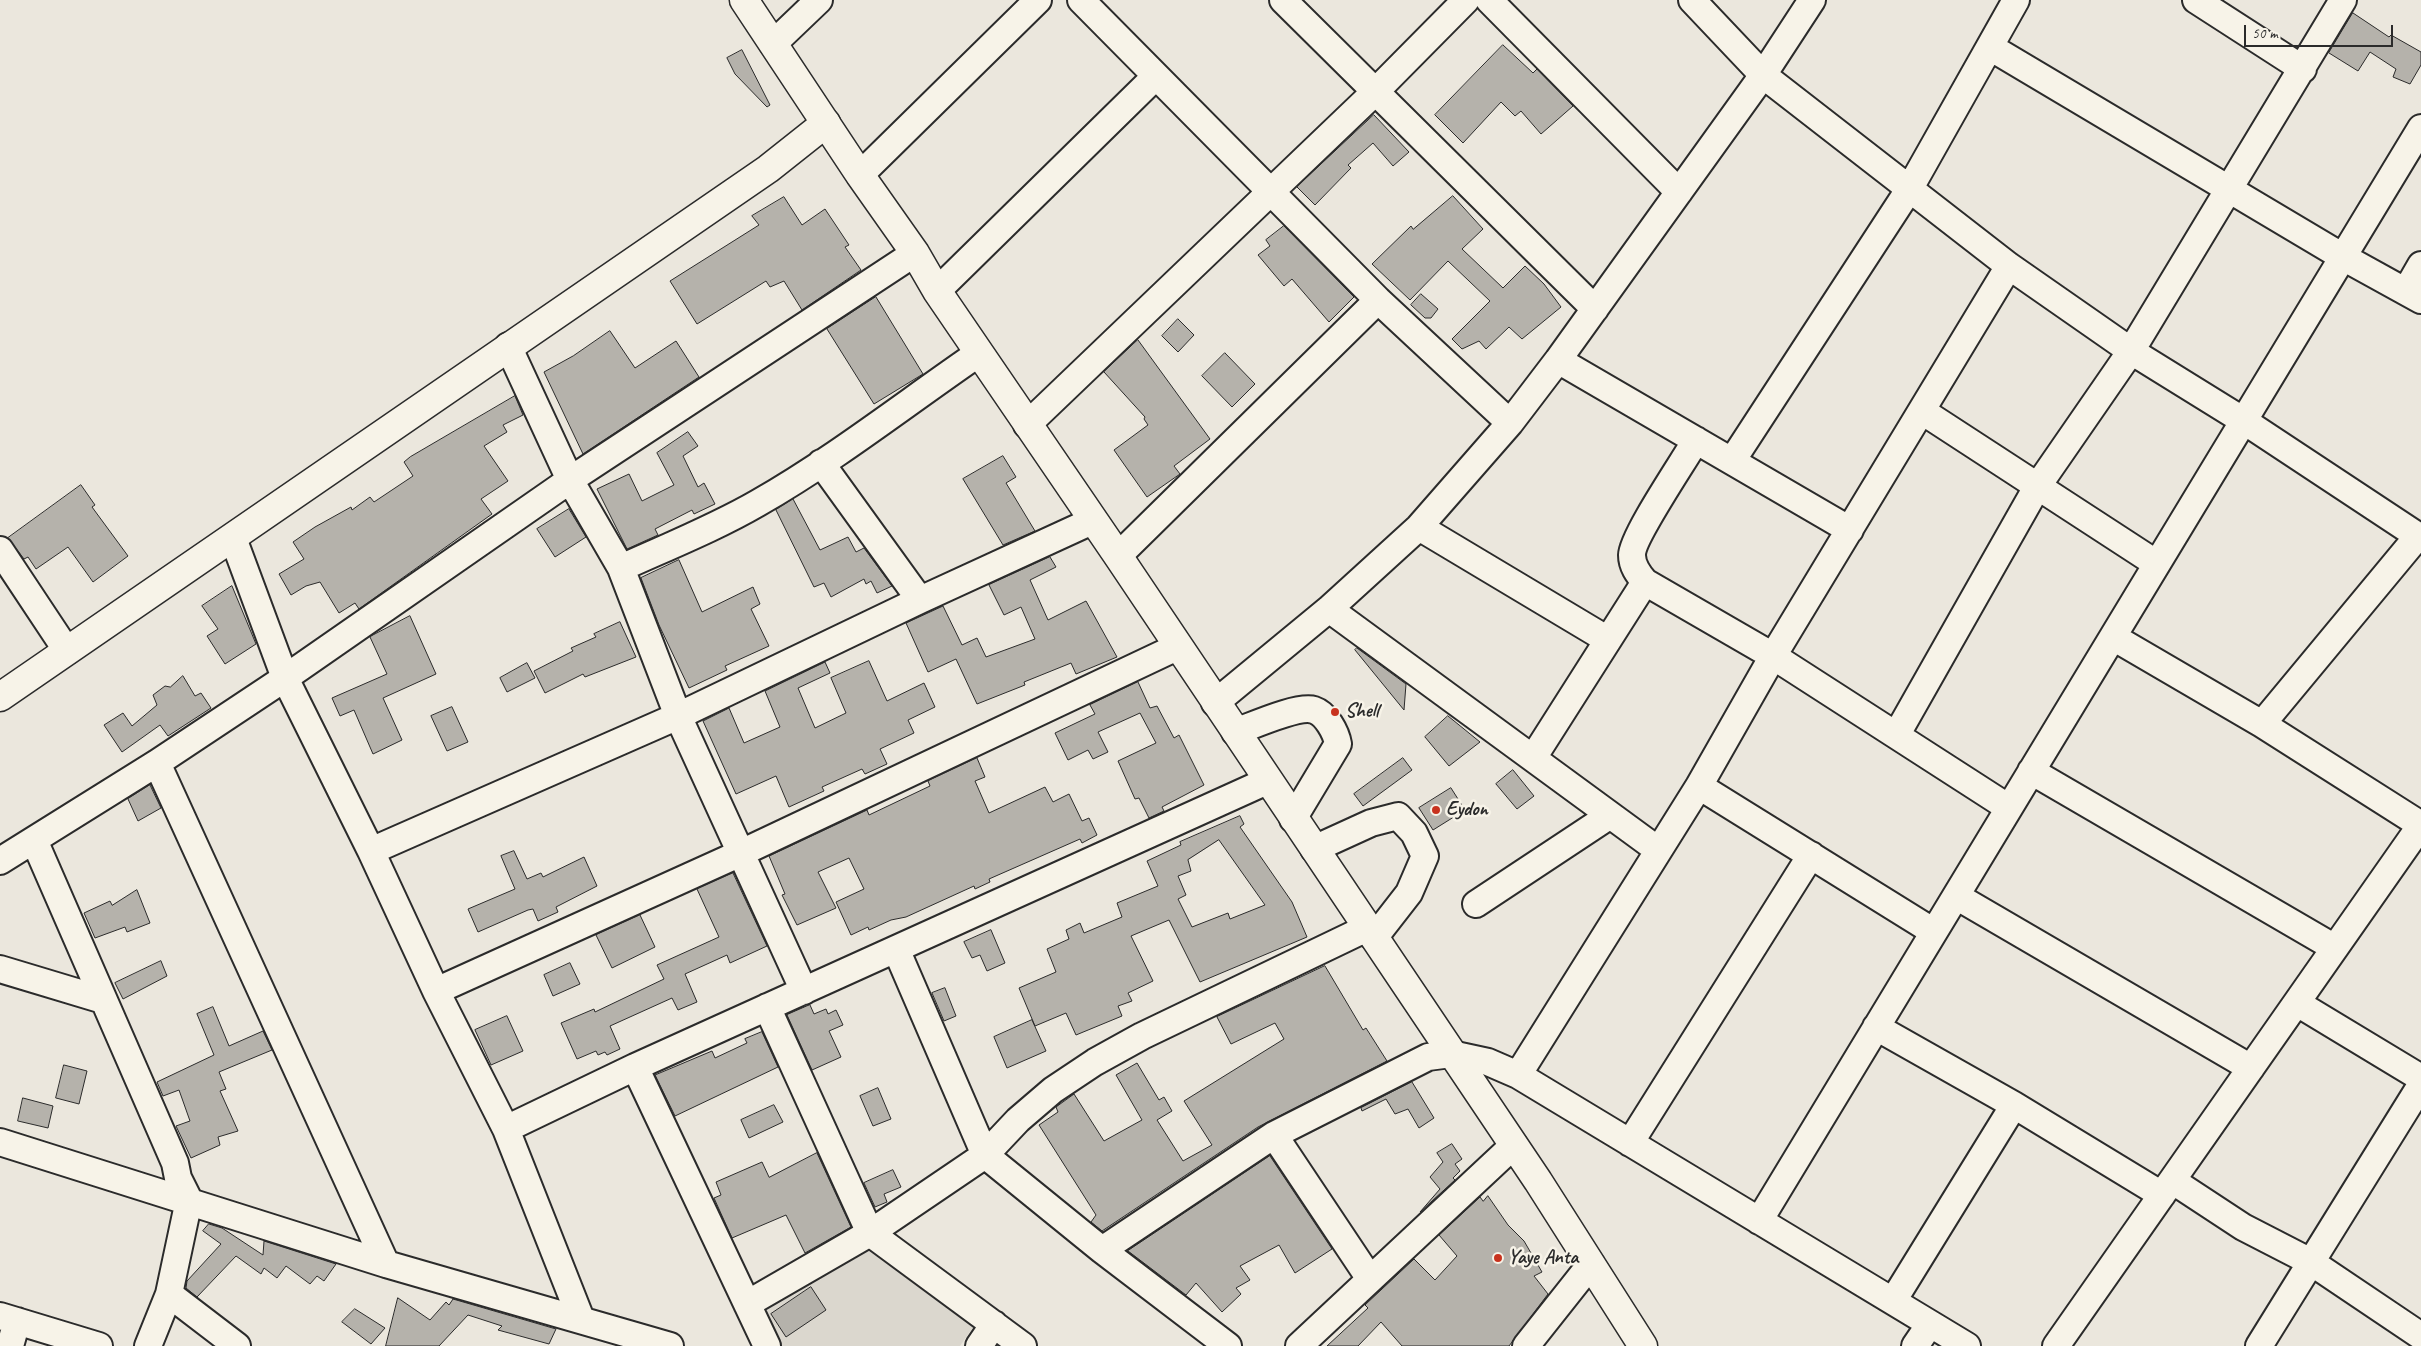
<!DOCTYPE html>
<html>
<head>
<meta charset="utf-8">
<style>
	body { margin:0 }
	#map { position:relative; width:2421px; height:1346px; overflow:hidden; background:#ebe7dd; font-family:Caveat,sans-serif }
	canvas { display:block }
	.scale { position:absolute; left:2244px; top:25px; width:149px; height:22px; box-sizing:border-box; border:2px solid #2b2b2b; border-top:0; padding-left:6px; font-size:15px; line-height:18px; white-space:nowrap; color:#2b2b2b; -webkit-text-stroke:4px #f7f3e8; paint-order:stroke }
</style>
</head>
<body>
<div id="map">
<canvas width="2421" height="1346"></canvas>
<div class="scale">50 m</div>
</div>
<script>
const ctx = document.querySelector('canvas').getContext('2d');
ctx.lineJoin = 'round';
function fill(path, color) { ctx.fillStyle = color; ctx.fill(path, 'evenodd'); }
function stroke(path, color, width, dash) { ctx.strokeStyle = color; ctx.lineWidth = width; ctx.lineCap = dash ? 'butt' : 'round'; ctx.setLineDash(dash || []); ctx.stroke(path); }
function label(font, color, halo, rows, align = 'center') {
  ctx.font = font + ' Caveat,sans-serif'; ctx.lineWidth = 5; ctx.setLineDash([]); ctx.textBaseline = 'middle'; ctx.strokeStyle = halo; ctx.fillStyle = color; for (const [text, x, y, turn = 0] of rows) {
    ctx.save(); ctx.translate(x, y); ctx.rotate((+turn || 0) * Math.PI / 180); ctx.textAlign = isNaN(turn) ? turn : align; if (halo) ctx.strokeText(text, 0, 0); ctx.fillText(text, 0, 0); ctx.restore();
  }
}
fill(new Path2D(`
	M 868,1242 L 974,1326 L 960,1346 L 775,1346 L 762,1312 Z`), '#dbd7ce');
const building = new Path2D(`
	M 2353,13 L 2389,37 L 2391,35 L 2421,52 L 2421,65 L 2410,84 L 2393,77 L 2396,69 L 2370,52 L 2358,71 L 2329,53 Z
	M 1503,45 L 1533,73 L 1537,69 L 1573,106 L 1541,134 L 1521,111 L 1515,116 L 1501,102 L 1463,143 L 1435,115 Z
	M 742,50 L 770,105 L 767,107 L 735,74 L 727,58 Z
	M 1374,115 L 1409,152 L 1393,166 L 1373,143 L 1348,165 L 1351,168 L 1315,205 L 1297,187 Z
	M 1453,196 L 1483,229 L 1462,249 L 1503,288 L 1525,266 L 1544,284 L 1561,307 L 1522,339 L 1509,327 L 1486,349 L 1479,341 L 1462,349 L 1452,339 L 1490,301 L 1448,261 L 1410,300 L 1372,264 L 1411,226 L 1413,229 Z
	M 784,197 L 802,225 L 825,209 L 849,245 L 845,247 L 861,270 L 802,310 L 784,281 L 770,287 L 766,281 L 697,324 L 670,281 L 759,225 L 752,216 Z
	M 1284,226 L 1354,297 L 1329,322 L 1292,279 L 1284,286 L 1258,255 L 1270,246 L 1266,240 Z
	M 1421,294 L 1438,309 L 1431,318 L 1425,318 L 1411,305 Z
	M 876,297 L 923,374 L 874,404 L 827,329 Z
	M 1178,319 L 1194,335 L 1178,352 L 1162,336 Z
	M 610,331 L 635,368 L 676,341 L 699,377 L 583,454 L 544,372 L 573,356 Z
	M 1138,340 L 1210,439 L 1174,466 L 1180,474 L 1147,497 L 1114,450 L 1148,425 L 1144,419 L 1145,417 L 1104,372 Z
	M 1225,353 L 1255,384 L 1232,407 L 1202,376 Z
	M 515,396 L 523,415 L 503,425 L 507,432 L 484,446 L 508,481 L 481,499 L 492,514 L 359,609 L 355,603 L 339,613 L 320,582 L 306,586 L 291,595 L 279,574 L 304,559 L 293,542 L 315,527 L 351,507 L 352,510 L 370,497 L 374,502 L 413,476 L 404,462 L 410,457 Z
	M 688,432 L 698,446 L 683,456 L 698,487 L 704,483 L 715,504 L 694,514 L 692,510 L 655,529 L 658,535 L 627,549 L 597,489 L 629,474 L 642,501 L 674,485 L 657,453 Z
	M 1003,456 L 1016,477 L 1006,483 L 1035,531 L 1003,545 L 963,479 Z
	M 81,485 L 95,505 L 92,507 L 128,556 L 93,582 L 68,547 L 36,569 L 28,557 L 24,559 L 8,538 Z
	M 793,499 L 820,550 L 848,537 L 856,552 L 864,548 L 892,586 L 877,593 L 871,581 L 866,584 L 864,579 L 831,597 L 824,583 L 814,587 L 776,510 Z
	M 569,509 L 586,537 L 555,557 L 537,529 Z
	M 1050,557 L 1056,567 L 1030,580 L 1048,620 L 1086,601 L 1117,657 L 1076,674 L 1071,663 L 1024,682 L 1025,685 L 977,704 L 956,659 L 928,672 L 906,623 L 943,606 L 962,645 L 977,638 L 986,657 L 1035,639 L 1021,607 L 1004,615 L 989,585 Z
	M 679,560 L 702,612 L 753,587 L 760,604 L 751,609 L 769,646 L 725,666 L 727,670 L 689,688 L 659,625 L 641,578 Z
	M 232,586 L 256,644 L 225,664 L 207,636 L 218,629 L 202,606 Z
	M 410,616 L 436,674 L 383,698 L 402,740 L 373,754 L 354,710 L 340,716 L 332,698 L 387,674 L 370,637 Z
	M 620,622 L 636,657 L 585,677 L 583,674 L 545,693 L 534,671 L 573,651 L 571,648 L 596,637 L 594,634 Z
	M 1357,648 L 1406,684 L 1404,710 L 1355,650 Z
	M 869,661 L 887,701 L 924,683 L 935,707 L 908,720 L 914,733 L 880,749 L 887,764 L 865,774 L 862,769 L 822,787 L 824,791 L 789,807 L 776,776 L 736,794 L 703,721 L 729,708 L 744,743 L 780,727 L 765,691 L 825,662 L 830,673 L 798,688 L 815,728 L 846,713 L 831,678 Z
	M 527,663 L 535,678 L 507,692 L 500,678 Z
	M 183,676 L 195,696 L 201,693 L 211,708 L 168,736 L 160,725 L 122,752 L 104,725 L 123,713 L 132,726 L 157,705 L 153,695 L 165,686 L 170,687 Z
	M 1138,682 L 1150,708 L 1157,706 L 1174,738 L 1179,735 L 1204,785 L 1162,807 L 1164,811 L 1149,818 L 1139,798 L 1135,799 L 1118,761 L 1156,743 L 1140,713 L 1098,732 L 1108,752 L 1093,759 L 1088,750 L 1068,760 L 1055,733 L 1095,714 L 1090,705 Z
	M 452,707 L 468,742 L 447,751 L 431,716 Z
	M 1448,716 L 1480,742 L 1449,766 L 1425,737 Z
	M 977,758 L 985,777 L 975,781 L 989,813 L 1045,787 L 1053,802 L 1069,794 L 1082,821 L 1089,818 L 1097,835 L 1082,843 L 1080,839 L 989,879 L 990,882 L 975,889 L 974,886 L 906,917 L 891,920 L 869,930 L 868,927 L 851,935 L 836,902 L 864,889 L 849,858 L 818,872 L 836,908 L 797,925 L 782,895 L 785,894 L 769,856 L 867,810 L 869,815 L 930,786 L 928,781 Z
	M 1403,758 L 1412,770 L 1363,806 L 1354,794 Z
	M 1513,770 L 1534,796 L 1517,809 L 1496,784 Z
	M 150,785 L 161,808 L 138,821 L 128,799 Z
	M 1451,788 L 1465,810 L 1433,830 L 1419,808 Z
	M 1240,816 L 1244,824 L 1240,827 L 1292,902 L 1307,937 L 1200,982 L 1169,920 L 1131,936 L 1153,981 L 1128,993 L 1132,1001 L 1118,1006 L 1122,1016 L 1076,1035 L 1066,1013 L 1035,1026 L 1019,988 L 1056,972 L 1047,949 L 1069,939 L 1066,930 L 1080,923 L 1084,933 L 1122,917 L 1117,903 L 1158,886 L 1147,861 L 1181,845 L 1180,842 ZM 1219,840 L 1265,905 L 1230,919 L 1228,913 L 1192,927 L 1178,899 L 1186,895 L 1178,876 L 1191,871 L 1188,860 Z
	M 514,851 L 527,879 L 541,873 L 543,877 L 584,857 L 597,886 L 556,907 L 558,912 L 538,921 L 533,909 L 528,910 L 478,932 L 468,909 L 515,889 L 501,856 Z
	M 733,873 L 767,946 L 730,963 L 727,955 L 685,974 L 697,1002 L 678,1010 L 672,998 L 610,1026 L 620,1049 L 607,1055 L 605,1052 L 598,1055 L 596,1051 L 577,1059 L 561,1023 L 594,1009 L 595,1012 L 664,979 L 657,965 L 719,937 L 697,889 Z
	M 137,890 L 150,923 L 127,932 L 125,927 L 95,938 L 84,913 L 110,901 L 112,905 Z
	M 640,915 L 655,947 L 612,968 L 596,935 Z
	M 991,930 L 1005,963 L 987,971 L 980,955 L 972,958 L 964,942 Z
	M 161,961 L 167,976 L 123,999 L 115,983 Z
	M 570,963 L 580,984 L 553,996 L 544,975 Z
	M 1325,966 L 1363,1030 L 1366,1028 L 1387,1061 L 1258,1127 L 1102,1231 L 1091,1222 L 1096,1215 L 1039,1125 L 1058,1112 L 1056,1107 L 1074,1094 L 1104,1141 L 1142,1120 L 1116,1075 L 1137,1063 L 1159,1100 L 1164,1097 L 1172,1111 L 1157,1120 L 1183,1161 L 1212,1145 L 1184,1101 L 1284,1039 L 1275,1023 L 1231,1044 L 1217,1017 Z
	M 945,988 L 956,1016 L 944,1021 L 932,993 Z
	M 810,1005 L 814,1014 L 826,1009 L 828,1014 L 836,1010 L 843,1025 L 829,1031 L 841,1057 L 812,1070 L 787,1015 Z
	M 213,1007 L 229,1046 L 263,1031 L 272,1050 L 219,1072 L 226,1089 L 220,1091 L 238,1131 L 218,1137 L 220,1145 L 191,1158 L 176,1126 L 190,1121 L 179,1090 L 163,1096 L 157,1082 L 214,1055 L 197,1014 Z
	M 507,1016 L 523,1051 L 491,1065 L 475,1030 Z
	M 1032,1020 L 1046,1051 L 1007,1068 L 994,1037 Z
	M 762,1032 L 778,1067 L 675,1116 L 655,1075 L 712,1051 L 715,1058 L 747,1043 L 745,1039 Z
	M 64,1065 L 87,1071 L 79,1104 L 56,1098 Z
	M 1412,1082 L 1434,1118 L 1419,1128 L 1408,1109 L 1395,1114 L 1386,1099 L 1362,1111 L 1361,1108 Z
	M 878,1088 L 891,1119 L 873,1126 L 860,1096 Z
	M 23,1098 L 53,1106 L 48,1128 L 18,1121 Z
	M 774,1105 L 783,1122 L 749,1138 L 741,1120 Z
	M 1452,1144 L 1462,1159 L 1455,1164 L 1460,1171 L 1453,1178 L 1455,1180 L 1420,1212 L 1440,1189 L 1430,1177 L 1443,1162 L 1437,1153 Z
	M 817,1153 L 851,1227 L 805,1253 L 786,1215 L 732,1238 L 714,1198 L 721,1195 L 716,1182 L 762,1162 L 769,1177 Z
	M 1270,1156 L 1332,1249 L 1295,1273 L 1279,1245 L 1240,1266 L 1250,1280 L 1236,1288 L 1241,1294 L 1222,1312 L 1196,1283 L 1186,1295 L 1128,1251 Z
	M 893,1170 L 901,1187 L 884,1194 L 887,1202 L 875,1207 L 864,1183 Z
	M 1488,1196 L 1508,1225 L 1524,1241 L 1542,1272 L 1534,1276 L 1548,1294 L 1509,1346 L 1402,1346 L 1381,1322 L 1358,1346 L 1327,1346 L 1368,1308 L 1365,1305 L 1414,1259 L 1435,1280 L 1457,1256 L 1439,1235 L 1480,1197 L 1483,1201 Z
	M 209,1224 L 222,1228 L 263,1255 L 264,1241 L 336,1264 L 324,1281 L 317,1276 L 310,1284 L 286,1266 L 277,1278 L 264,1268 L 261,1274 L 236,1256 L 197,1297 L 186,1288 L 187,1281 L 221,1244 L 203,1231 Z
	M 811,1287 L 826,1310 L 786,1337 L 771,1314 Z
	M 398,1298 L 430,1320 L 446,1302 L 449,1305 L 453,1299 L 556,1329 L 549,1344 L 498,1330 L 502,1326 L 468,1315 L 439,1346 L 386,1346 Z
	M 355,1309 L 385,1328 L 371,1344 L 342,1322 Z`);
fill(building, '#b5b2ab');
stroke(building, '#2b2b2b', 1);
const minor = new Path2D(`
	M 1081,0 L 1378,300 L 1510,423
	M 1283,0 L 1595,309
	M 1489,0 L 1679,192
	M 1692,0 L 1763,75 L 2009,266 L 2131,351 L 2244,421 L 2421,538
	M 2196,0 L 2303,69
	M 773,44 L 819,0
	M 1990,47 L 2343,257 L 2421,300
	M 860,175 L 1038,0
	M 937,291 L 1156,76
	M 2406,291 L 2421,265
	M 508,346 L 570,480 L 621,568 L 678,716 L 804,991
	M 1558,360 L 1850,530
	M 1922,411 L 2157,564
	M 1027,425 L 1376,91 L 1466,0
	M 1696,440 C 1684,461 1632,537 1632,555 C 1632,566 1638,574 1645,582 L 1773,656 L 2009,808
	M 1732,461 L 1910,188 L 2016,0
	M 821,463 L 920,600
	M 1419,527 L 1608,640
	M 233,538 L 285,678 L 371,851 L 436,991 L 506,1129 L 581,1319
	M 0,550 L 67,651
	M 1118,556 L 1378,300
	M 621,568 C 667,547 715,528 758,503 C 835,459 906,403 979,353
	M 1329,609 L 1658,850
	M 2113,637 L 2262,724 L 2421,825
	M 1215,703 L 1329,609 L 1419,527 L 1510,423 L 1558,360 L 1763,75 L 1812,0
	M 2262,724 L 2418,536
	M 1235,732 C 1252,726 1298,705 1314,710 C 1326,714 1336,732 1338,744 L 1293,819
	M 1897,734 L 2037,487 L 2131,351 L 2343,0
	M 1533,758 L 1645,582
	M 157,763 L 386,1264
	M 2031,771 L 2335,948
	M 1699,786 L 1934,932
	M 34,840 L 175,1163 L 178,1178 L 189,1200 L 169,1294 L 148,1346
	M 1314,849 L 1371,823 L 1398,816 L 1414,833 L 1425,856 L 1409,893 L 1374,938
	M 371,851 L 678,716 L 920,600 L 1092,521
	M 0,861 L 157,763 L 285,678 L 570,480 L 915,253
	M 1956,896 L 2251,1068
	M 1476,904 L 1609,816
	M 896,949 L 985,1155 L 1102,1250 L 1228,1346
	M 0,969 L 103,1000
	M 436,991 L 741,853 L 1177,647
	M 2297,1003 L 2421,1078
	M 767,1007 L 870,1233 L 1023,1346
	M 1876,1027 L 2014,1105 L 2162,1195
	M 635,1067 L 767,1346
	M 1518,1075 L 1699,786 L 1773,656 L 2009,266
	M 506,1129 L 635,1067 L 1267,781
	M 1274,1135 L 1370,1279
	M 0,1142 L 386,1264 L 670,1346
	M 1630,1143 L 1811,855
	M 2173,1181 L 2243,1227 L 2311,1262 L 2421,1336
	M 1759,1221 L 2421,128
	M 1102,1250 L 1274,1135 L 1428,1057 L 1451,1054 L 1488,1062 L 1518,1075 L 1967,1346
	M 169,1294 L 237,1346
	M 1893,1301 L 2014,1105
	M 747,1304 L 870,1233 L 985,1155 L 1018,1120 L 1053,1090 L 1095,1062 L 1142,1036 L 1367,928
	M 0,1316 L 99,1346
	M 10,1346 L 17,1321
	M 979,1346 L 994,1324
	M 1299,1346 L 1514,1145
	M 1526,1346 L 1591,1264
	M 1915,1346 L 1930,1324
	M 2056,1346 L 2421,825
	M 2259,1346 L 2421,1085`);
const major = new Path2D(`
	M 0,697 L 768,169 L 826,123`);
const highway = new Path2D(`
	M 744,0 L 860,175 L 915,253 L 937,291 L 1118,556 L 1538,1181 L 1643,1346`);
stroke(minor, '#2b2b2b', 30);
stroke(major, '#2b2b2b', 31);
stroke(highway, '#2b2b2b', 31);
stroke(minor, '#f7f3e8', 26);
stroke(major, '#f7f3e8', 28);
stroke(highway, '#f7f3e8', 28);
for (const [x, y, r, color] of [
	[1335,712,5,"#c8321e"],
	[1436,810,5,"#c8321e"],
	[1498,1258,5,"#c8321e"]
]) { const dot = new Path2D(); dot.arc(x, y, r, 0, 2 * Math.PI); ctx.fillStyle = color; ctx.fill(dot); stroke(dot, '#f7f3e8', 2); }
label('bold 20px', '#2b2b2b', '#f7f3e8', [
	["Shell",1345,712],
	["Eydon",1446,810],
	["Yaye Anta",1508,1258]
], 'left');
</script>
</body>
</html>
